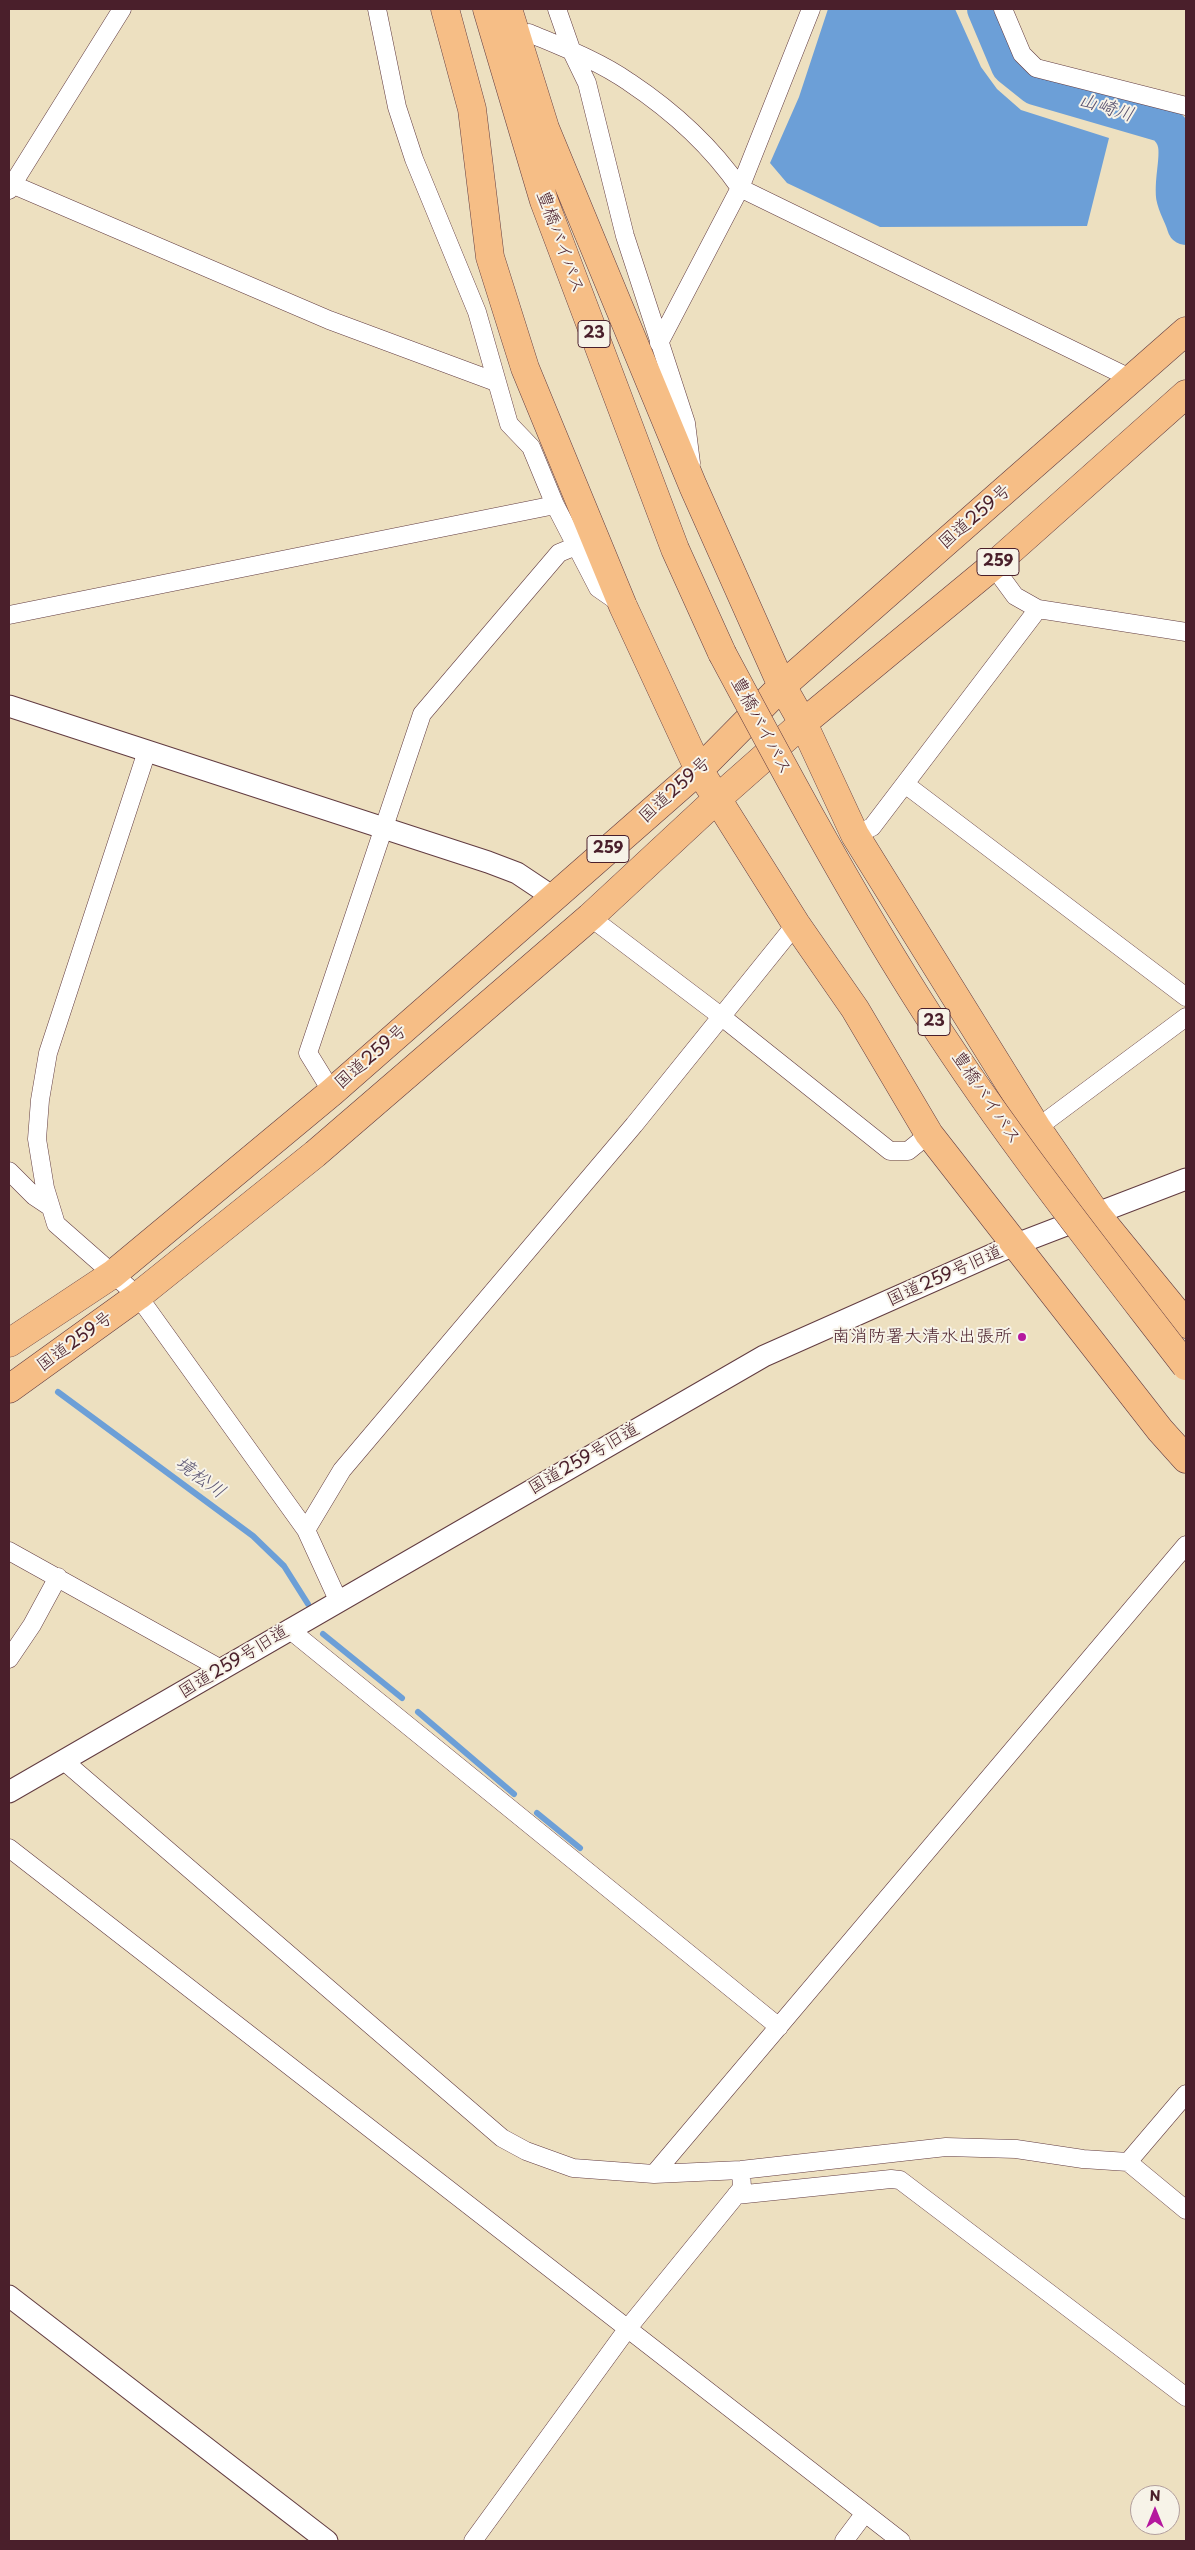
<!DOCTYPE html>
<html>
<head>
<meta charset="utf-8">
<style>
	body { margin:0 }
	#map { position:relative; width:1195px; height:2550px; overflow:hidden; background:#ede0c0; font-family:"Playpen Sans",sans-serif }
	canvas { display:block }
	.frame { position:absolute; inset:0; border:10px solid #4a1f2b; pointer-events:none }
	.north { position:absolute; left:1130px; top:2485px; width:50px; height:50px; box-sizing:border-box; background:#f7f3e8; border:1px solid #b29e9c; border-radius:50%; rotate:0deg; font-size:14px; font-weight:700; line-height:20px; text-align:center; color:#4a1f2b }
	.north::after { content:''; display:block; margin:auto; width:18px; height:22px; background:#b5179e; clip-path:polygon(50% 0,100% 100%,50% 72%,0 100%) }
</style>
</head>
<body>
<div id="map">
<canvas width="1195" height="2550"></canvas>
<div class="frame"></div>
<div class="north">N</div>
</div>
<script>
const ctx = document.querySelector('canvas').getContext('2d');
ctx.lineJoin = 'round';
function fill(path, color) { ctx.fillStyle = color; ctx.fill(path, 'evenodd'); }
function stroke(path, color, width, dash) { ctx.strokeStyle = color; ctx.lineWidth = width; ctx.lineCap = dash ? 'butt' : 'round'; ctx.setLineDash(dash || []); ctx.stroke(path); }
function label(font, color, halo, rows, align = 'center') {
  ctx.font = font + ' "Playpen Sans","Klee One",sans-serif'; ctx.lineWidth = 4; ctx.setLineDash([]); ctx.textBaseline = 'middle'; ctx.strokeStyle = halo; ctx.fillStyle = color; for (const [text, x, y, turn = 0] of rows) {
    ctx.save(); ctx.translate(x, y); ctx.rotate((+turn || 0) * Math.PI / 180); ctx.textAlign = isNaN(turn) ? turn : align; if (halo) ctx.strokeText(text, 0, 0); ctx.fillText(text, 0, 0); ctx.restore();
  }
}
fill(new Path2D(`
	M 828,9 L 955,9 L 981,67 L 997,89 L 1021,110 L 1109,138 L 1087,226 L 880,227 L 787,183 L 770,163 L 799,97 Z`), '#6c9fd7');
stroke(new Path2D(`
	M 58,1392 L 253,1536 L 284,1566 L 308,1604
	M 323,1634 L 402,1698
	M 418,1712 L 514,1794
	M 537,1813 L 580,1848`), '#6c9fd7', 6);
stroke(new Path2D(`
	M 986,9 L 1010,66 L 1035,86 L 1162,123 C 1189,139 1172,171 1175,196 C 1177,207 1183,215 1186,226`), '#6c9fd7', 38);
const minor = new Path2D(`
	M 377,9 L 397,107 L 414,159 L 477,312 L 509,424 L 531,447 L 555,505 L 598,588 L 621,604
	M 557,9 L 572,52 L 587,83 L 625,236 L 686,423 L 691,463
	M 1003,9 L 1022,54 L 1036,68 L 1186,106
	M 529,33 C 562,47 599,61 629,82 C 671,110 711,146 740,188 L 1132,379
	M 9,183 L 329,320 L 496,382
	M 9,190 L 122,9
	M 659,343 L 740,188 L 811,9
	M 993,566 L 1015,596 L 1038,609 L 1186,632
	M 9,615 L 555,505
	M 147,751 L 48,1053 L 40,1100 L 37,1139 L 45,1188 L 56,1224 L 138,1296 L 306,1530 L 338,1600
	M 905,784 L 1186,997
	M 855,835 L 872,827 L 1038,609
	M 590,917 L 722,1017 L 890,1151 L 908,1151 L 929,1134
	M 332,1092 L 308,1053 L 422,714 L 559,553 L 576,546
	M 1037,1128 L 1186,1017
	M 9,1171 L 34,1196 L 49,1206
	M 306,1530 L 342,1470 L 634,1125 L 796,924
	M 9,1551 L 223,1670
	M 289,1629 L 779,2027
	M 9,1659 L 32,1625 L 58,1577
	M 64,1761 L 502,2138 L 526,2151 L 573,2168 L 654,2174 L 741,2170 L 946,2147 L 1016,2149 L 1083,2159 L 1128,2162 L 1186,2210
	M 9,1848 L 901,2541
	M 1128,2162 L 1186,2094
	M 654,2174 L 1186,1545
	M 736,2195 L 891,2179 L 900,2180 L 1186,2397
	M 473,2541 L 628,2328 L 742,2188 L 741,2170
	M 844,2541 L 865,2513`);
const tertiary = new Path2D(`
	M 9,706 L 488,862 L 517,873 L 553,897
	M 9,1792 L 764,1356 L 1014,1245 L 1186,1179
	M 9,2296 L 327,2541`);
const trunk = new Path2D(`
	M 445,9 L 472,109 L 490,257 L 525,368 L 623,606 L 699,770 L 796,924 L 855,1009 L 929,1134 L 1160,1430 L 1186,1459
	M 487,9 L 544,201 L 675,549 L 722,653
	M 508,9 L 545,128 L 693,486 L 782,686 L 803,723 L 855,835 L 1037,1128 L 1097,1215 L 1186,1324
	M 9,1343 L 113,1274 L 332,1092 L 699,770 L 782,686 L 1186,331
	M 9,1389 L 138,1296 L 315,1154 L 590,917 L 717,799 L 803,723 L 993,566 L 1186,394`);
stroke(minor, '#623c41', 19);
stroke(tertiary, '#623c41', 23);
stroke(trunk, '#623c41', 29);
stroke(minor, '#fff', 18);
stroke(tertiary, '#fff', 21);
stroke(trunk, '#f6be86', 28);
const trunkBridge = new Path2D(`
	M 722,653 C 784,769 846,885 916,996 C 997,1125 1093,1245 1186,1366`);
stroke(trunkBridge, '#623c41', 29, []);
stroke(trunkBridge, '#f6be86', 28);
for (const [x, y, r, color] of [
	[1022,1337,5,"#b5179e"]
]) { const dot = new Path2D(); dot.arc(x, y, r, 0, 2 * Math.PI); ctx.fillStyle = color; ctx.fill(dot); stroke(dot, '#f7f3e8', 2); }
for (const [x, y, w] of [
	[594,334,32],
	[998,562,42],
	[608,849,42],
	[934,1022,32]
]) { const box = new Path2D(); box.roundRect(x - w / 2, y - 13.5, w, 27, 4); ctx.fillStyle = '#f7f3e8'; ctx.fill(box); stroke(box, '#4a1f2b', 1); }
label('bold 16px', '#4a1f2b', null, [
	["23",594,334],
	["259",998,562],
	["259",608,849],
	["23",934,1022]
]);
label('18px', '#4a1f2b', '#f7f3e8', [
	["豊橋バイパス",560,242,70],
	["国道259号",975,517,-41],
	["豊橋バイパス",761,726,62],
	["国道259号",675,790,-42],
	["国道259号",371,1057,-41],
	["豊橋バイパス",986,1098,56],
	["国道259号旧道",945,1276,-24],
	["国道259号",75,1342,-36],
	["国道259号旧道",584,1459,-30],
	["国道259号旧道",234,1662,-31]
]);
label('18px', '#4a1f2b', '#f7f3e8', [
	["南消防署大清水出張所",1012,1337]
], 'right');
label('italic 19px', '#585270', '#f7f3e8', [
	["山崎川",1106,108,17],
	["境松川",200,1478,36]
]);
</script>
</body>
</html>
